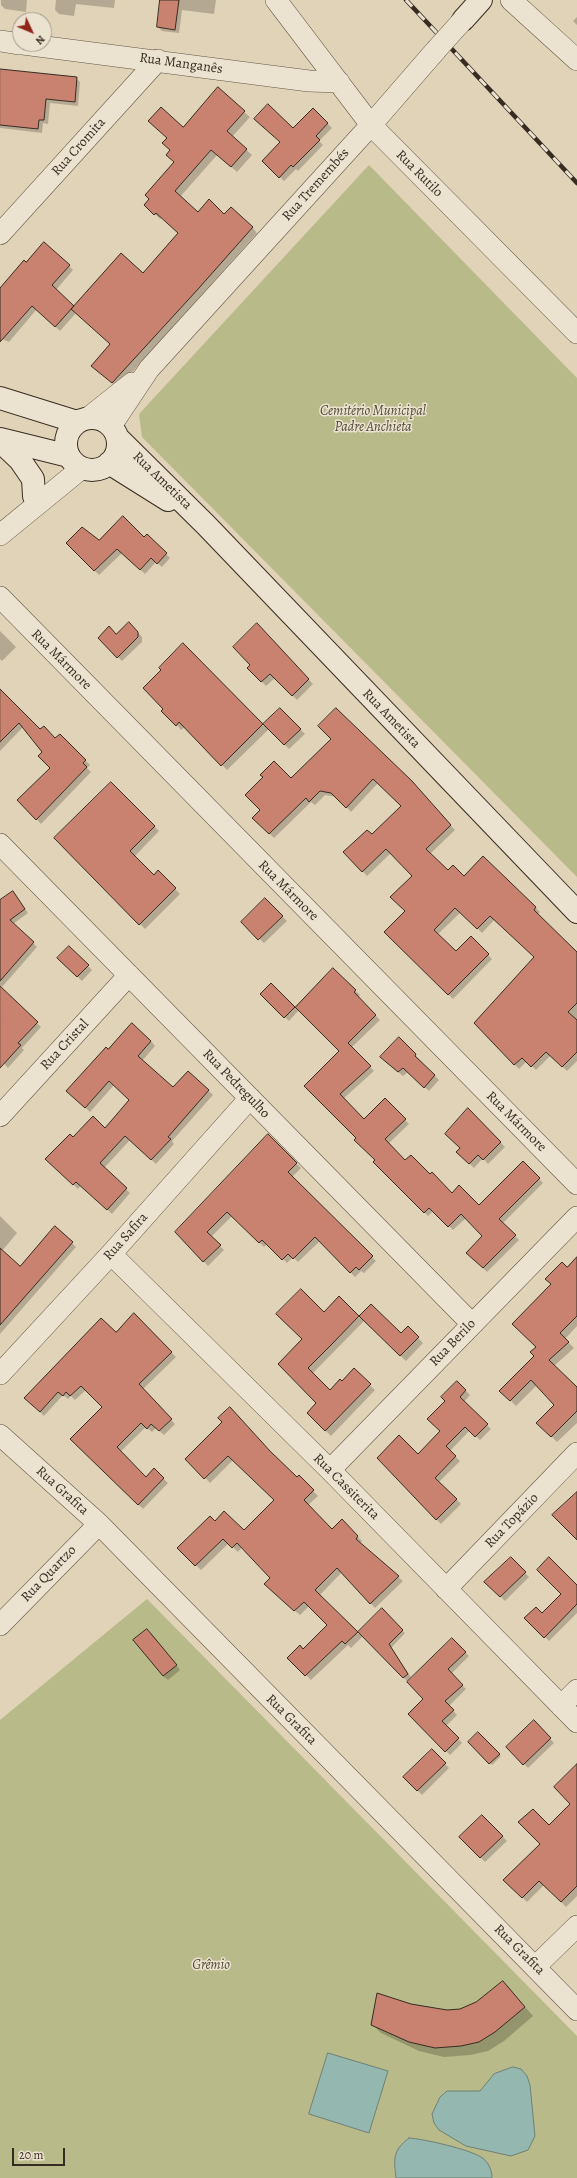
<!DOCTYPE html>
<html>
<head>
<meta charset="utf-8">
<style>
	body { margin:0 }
	#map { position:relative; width:577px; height:2178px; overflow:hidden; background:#e1d3b7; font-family:Alegreya,serif }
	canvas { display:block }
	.north { position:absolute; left:12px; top:12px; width:40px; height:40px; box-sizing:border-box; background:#ece2d0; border:1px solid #a4998a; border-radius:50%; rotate:134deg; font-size:11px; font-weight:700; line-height:16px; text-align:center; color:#372c21 }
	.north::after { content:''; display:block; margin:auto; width:14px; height:18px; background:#8f2418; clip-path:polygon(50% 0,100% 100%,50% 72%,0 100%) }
	.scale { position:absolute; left:12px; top:2148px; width:53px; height:18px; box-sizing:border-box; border:2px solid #372c21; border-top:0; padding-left:5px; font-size:12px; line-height:14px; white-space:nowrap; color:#372c21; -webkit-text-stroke:3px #ece2d0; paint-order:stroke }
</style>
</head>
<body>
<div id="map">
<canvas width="577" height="2178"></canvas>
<div class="north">N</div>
<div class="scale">20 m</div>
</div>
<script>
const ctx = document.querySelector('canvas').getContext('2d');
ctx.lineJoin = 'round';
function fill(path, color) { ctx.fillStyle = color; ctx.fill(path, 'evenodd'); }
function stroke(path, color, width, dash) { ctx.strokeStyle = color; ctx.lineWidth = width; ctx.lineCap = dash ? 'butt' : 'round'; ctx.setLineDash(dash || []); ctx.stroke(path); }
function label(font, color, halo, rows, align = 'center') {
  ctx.font = font + ' Alegreya,serif'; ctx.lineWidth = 3; ctx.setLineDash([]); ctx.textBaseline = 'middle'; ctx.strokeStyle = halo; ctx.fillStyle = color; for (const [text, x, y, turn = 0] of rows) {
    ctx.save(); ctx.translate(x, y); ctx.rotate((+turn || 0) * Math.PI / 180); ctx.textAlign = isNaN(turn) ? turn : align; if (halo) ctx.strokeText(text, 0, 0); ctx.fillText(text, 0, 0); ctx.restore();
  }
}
fill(new Path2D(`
	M 369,165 L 577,378 L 577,877 L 142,437 L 139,414 Z
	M 147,1599 L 577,2036 L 577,2178 L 0,2178 L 0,1720 Z`), '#b9ba89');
const water = new Path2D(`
	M 328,2053 L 388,2071 L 369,2133 L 309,2114 Z
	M 513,2067 L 521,2069 L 527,2076 L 530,2085 L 535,2136 L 528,2150 L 511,2156 L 466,2146 L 439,2130 L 434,2123 L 432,2114 L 440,2097 L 447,2091 L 480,2091 L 494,2074 Z
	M 409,2138 C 424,2139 468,2149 481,2157 C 488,2161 492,2170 492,2178 L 396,2178 C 394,2159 392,2151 409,2138 Z`);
fill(water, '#94b8af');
stroke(water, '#6f8076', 1);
fill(new Path2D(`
	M 1,0 L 27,0 L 26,12 L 5,9 L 1,5 Z
	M 56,0 L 115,0 L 114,8 L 76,4 L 74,16 L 59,14 L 55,10 Z
	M 161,0 L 216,0 L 214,14 L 182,10 L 179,33 L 162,31 L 158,27 Z
	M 577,17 L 577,25 L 573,21 Z
	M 0,70 L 76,78 L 80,82 L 78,106 L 50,103 L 48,124 L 43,123 L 42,133 L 0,128 Z
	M 313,109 L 332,128 L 319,141 L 323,145 L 298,171 L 296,169 L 284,181 L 263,161 Z
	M 244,112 L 250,117 L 232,137 L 252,155 L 237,172 L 217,155 L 180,197 L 198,213 L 224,215 L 252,227 L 257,233 L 118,388 L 98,371 L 111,344 L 76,313 L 60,331 L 37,309 L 9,342 L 0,338 L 0,290 L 26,264 L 69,266 L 73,270 L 56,290 L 74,307 L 143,274 L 180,234 L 162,217 L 160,219 L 145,205 L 175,162 L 183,128 Z
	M 147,535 L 170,558 L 162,567 L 156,562 L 145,574 L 122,553 L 99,575 L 67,543 L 144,538 Z
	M 129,623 L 142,637 L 142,642 L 122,661 L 99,638 L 116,635 Z
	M 0,631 L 16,647 L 2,661 L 0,659 Z
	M 272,641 L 313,684 L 297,700 L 275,678 L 266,686 L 249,668 Z
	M 183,645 L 263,726 L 280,709 L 305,734 L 289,749 L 269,729 L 227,770 L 185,727 L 181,730 L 165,709 L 163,670 Z
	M 0,703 L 56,740 L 60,735 L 90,765 L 87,768 L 91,772 L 41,824 L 19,800 L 51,768 L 43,752 L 23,727 L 0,751 Z
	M 332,739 L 416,787 L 455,830 L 430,854 L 448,871 L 464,877 L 483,857 L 540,912 L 537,915 L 577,953 L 577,1061 L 567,1071 L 551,1055 L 536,1070 L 527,1061 L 519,1069 L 475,1023 L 535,957 L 495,919 L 482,933 L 461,912 L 437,935 L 456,952 L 471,937 L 492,959 L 453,999 L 385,932 L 406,911 L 414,876 L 391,853 L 367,876 L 345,852 L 372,836 L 402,806 L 378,783 L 351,812 L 337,797 L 325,795 L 315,805 L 311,802 L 274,838 L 254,818 Z
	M 111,783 L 159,831 L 134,857 L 154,876 L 158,871 L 180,894 L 145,929 L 55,838 Z
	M 13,892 L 28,913 L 13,924 L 37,947 L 2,987 L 0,985 L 0,902 Z
	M 265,899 L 287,921 L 264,943 L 242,922 Z
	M 69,947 L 92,970 L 82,981 L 58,958 Z
	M 333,970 L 360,995 L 358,997 L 380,1020 L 351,1048 L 374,1071 L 343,1099 L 364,1120 L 389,1103 L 409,1124 L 388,1144 L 405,1162 L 430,1176 L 452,1194 L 479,1207 L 523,1163 L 543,1183 L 503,1223 L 519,1240 L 487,1272 L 468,1253 L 484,1236 L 466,1218 L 453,1230 L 433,1211 L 428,1216 L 375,1162 L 376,1160 L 357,1138 L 305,1086 L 340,1051 L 299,1010 L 289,1021 L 261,994 L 271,984 L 295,1008 Z
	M 12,999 L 41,1027 L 22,1048 L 24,1050 L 8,1068 L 0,1059 L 0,1012 Z
	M 399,1038 L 439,1080 L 429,1091 L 408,1072 L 403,1076 L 385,1061 Z
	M 151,1041 L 155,1046 L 142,1061 L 173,1089 L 188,1072 L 213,1095 L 172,1141 L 174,1144 L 156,1164 L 130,1140 L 104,1168 L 130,1193 L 112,1214 L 81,1185 L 78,1189 L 47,1159 L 73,1138 L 105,1129 L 130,1100 L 114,1085 L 90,1112 L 67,1091 L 108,1050 Z
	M 468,1110 L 505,1147 L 488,1164 L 483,1158 L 474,1168 L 457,1152 L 461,1148 Z
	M 268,1135 L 301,1168 L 292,1177 L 376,1261 L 364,1273 L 361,1271 L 355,1277 L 320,1241 L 298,1262 L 293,1257 L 287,1263 L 267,1244 L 264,1247 L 232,1216 L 211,1237 L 224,1250 L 208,1266 L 176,1232 Z
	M 0,1216 L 17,1233 L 2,1251 L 20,1267 L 55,1227 L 76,1247 L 0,1334 Z
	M 577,1259 L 577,1326 L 565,1339 L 574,1348 L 554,1366 L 576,1387 L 577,1386 L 577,1423 L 557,1442 L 538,1423 L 555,1405 L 537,1385 L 516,1406 L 501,1391 L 535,1356 L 567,1269 Z
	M 339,1298 L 359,1318 L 371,1305 L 401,1335 L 408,1328 L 423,1343 L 406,1361 L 364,1321 L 312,1374 L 330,1391 L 342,1382 L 354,1370 L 375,1390 L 331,1436 L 308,1413 L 317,1403 L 279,1364 Z
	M 134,1315 L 176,1357 L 143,1389 L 175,1424 L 164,1435 L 156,1428 L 152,1432 L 146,1427 L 120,1452 L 146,1478 L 154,1470 L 168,1483 L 143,1509 L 71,1439 L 104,1407 L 86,1390 L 75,1400 L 71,1396 L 68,1399 L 63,1395 L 44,1416 L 30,1402 L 116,1333 Z
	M 457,1382 L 470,1395 L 464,1402 L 491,1429 L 480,1440 L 470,1430 L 450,1451 L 460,1461 L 439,1482 L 461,1504 L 441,1524 L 378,1458 L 418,1455 L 441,1431 Z
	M 224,1422 L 274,1456 L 297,1479 L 299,1477 L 318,1496 L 308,1505 L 332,1530 L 342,1521 L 362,1541 L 360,1544 L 403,1581 L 375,1608 L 342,1572 L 319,1596 L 358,1634 L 382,1610 L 405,1633 L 391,1648 L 411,1677 L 407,1681 L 363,1636 L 351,1648 L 348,1645 L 311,1680 L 289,1658 L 304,1650 L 329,1626 L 309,1606 L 300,1615 L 270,1589 L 271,1578 L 242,1547 L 238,1552 L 229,1543 L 201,1570 L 178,1548 L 215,1522 L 244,1532 L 276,1500 L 233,1460 L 210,1483 L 187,1459 Z
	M 511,1558 L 529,1577 L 505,1601 L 486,1582 Z
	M 577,1587 L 577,1613 L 549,1641 L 526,1618 L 542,1614 Z
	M 152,1634 L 180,1670 L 168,1680 L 163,1676 Z
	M 452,1639 L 469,1656 L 451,1674 L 466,1689 L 449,1706 L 457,1715 L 446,1726 L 462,1743 L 450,1755 L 409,1714 L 425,1699 Z
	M 534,1722 L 554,1743 L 528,1768 L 507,1747 Z
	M 478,1733 L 501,1756 L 492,1765 L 469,1742 Z
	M 432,1750 L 449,1768 L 422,1795 L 404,1777 Z
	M 577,1765 L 577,1896 L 566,1907 L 544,1885 L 527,1902 L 505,1880 L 541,1844 L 571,1804 Z
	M 482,1816 L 507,1841 L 485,1862 L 460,1837 Z
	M 503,1982 L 533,2016 L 504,2041 L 488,2051 L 470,2055 L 444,2057 L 419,2051 L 381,2033 L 372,2024 L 410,2005 L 447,2011 L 461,2010 L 477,2002 Z`), '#0003');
const building = new Path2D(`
	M 160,0 L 179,0 L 175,30 L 157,27 Z
	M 0,69 L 77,77 L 75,102 L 46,99 L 44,120 L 39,120 L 38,129 L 0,125 Z
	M 218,87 L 245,111 L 227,131 L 247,149 L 231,167 L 211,150 L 175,191 L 198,212 L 209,199 L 224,214 L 231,207 L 253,227 L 199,288 L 112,383 L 91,366 L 110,344 L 71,309 L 121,253 L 143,273 L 178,233 L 156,213 L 154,215 L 144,205 L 149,199 L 145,195 L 174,162 L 166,155 L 170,150 L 162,143 L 167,138 L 148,121 L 161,107 L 183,127 Z
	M 268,104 L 293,128 L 313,108 L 328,123 L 316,136 L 320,140 L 293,167 L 291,165 L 279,178 L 262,161 L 280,142 L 254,119 Z
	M 44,242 L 70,265 L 52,285 L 74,306 L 55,327 L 32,306 L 0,342 L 0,288 L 24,260 L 26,262 Z
	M 123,516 L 144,537 L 147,534 L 167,553 L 157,564 L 151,558 L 140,570 L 117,549 L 94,571 L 66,543 L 82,527 L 99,540 Z
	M 129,622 L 138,632 L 138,637 L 117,658 L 98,638 L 109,626 L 116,634 Z
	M 257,623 L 309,679 L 292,696 L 270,674 L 261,682 L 247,668 L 250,665 L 233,647 Z
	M 183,643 L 263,724 L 221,766 L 179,722 L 176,726 L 161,711 L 163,709 L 143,688 L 161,670 L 159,668 Z
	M 0,689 L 40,729 L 44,726 L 55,738 L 60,734 L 86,760 L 83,763 L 87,767 L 36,820 L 17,800 L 50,768 L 38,756 L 42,752 L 19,723 L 0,742 Z
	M 280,708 L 301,729 L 284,745 L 263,724 Z
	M 336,708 L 412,781 L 451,825 L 426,849 L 448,870 L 453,865 L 464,876 L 483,856 L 536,907 L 534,910 L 577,952 L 577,1003 L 568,1012 L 577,1020 L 577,1052 L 562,1067 L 546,1052 L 531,1067 L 522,1058 L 514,1065 L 474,1023 L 534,957 L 490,916 L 477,929 L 455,908 L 434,930 L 456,951 L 471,936 L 489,954 L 448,995 L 384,932 L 405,911 L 390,897 L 412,876 L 386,849 L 362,872 L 343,852 L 367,830 L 372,834 L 401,806 L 373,779 L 346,808 L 331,793 L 320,791 L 309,802 L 306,798 L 269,834 L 252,818 L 260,810 L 245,795 L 263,777 L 260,775 L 274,761 L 291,778 L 331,739 L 318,726 Z
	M 111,782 L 155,826 L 130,851 L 154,875 L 158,870 L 176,888 L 139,925 L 54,838 Z
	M 13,891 L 25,909 L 10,920 L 34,942 L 0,981 L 0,900 Z
	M 265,898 L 283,916 L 258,940 L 241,922 Z
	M 69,946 L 89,965 L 77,977 L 57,958 Z
	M 333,968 L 356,990 L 354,992 L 376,1015 L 348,1043 L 371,1066 L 340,1094 L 364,1119 L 385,1098 L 406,1119 L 385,1139 L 405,1160 L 411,1155 L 430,1174 L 432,1172 L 452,1193 L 459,1185 L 479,1205 L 523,1161 L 540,1178 L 499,1219 L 516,1235 L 483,1268 L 466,1253 L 482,1236 L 461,1214 L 448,1227 L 429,1208 L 424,1213 L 373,1162 L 375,1160 L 354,1140 L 356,1138 L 304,1086 L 339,1051 L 295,1007 L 284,1018 L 260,994 L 271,983 L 295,1007 Z
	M 0,986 L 38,1022 L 18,1043 L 21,1045 L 0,1068 Z
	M 132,1023 L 151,1041 L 138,1056 L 173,1087 L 188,1071 L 209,1090 L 168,1137 L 171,1139 L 151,1160 L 125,1136 L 100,1163 L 127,1188 L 107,1210 L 76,1182 L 73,1185 L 45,1159 L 70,1134 L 73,1137 L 93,1116 L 105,1128 L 129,1100 L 109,1081 L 85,1108 L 66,1091 L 106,1047 L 108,1049 Z
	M 399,1037 L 416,1054 L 415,1056 L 435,1075 L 424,1088 L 403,1068 L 398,1072 L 380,1057 Z
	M 468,1108 L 501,1142 L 483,1160 L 478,1155 L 469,1164 L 456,1152 L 460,1148 L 445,1134 Z
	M 268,1134 L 297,1163 L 288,1172 L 373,1256 L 359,1270 L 356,1267 L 350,1273 L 315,1237 L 293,1259 L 288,1254 L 282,1260 L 262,1240 L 259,1243 L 227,1212 L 207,1232 L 221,1245 L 203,1262 L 175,1232 Z
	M 55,1226 L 73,1242 L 0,1325 L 0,1248 L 20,1266 Z
	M 577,1257 L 577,1316 L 560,1333 L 569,1342 L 549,1360 L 577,1387 L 577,1411 L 551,1437 L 536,1423 L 554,1405 L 531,1380 L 510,1401 L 499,1391 L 534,1356 L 530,1352 L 536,1347 L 512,1324 L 551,1284 L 545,1279 L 562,1262 L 567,1267 Z
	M 301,1289 L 324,1312 L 339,1296 L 359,1316 L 371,1304 L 401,1333 L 408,1326 L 419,1337 L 400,1356 L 359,1316 L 332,1344 L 308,1368 L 330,1390 L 340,1379 L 342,1381 L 354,1368 L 371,1384 L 325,1431 L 307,1413 L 316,1403 L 278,1364 L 302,1339 L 276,1314 Z
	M 134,1313 L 172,1352 L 139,1384 L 172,1419 L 159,1431 L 151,1424 L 147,1429 L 141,1423 L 117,1447 L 146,1477 L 154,1468 L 164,1478 L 138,1505 L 70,1439 L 102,1407 L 81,1386 L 70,1396 L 66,1392 L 63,1396 L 58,1392 L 40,1412 L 24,1398 L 101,1318 L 116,1332 Z
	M 457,1381 L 466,1390 L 460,1397 L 488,1424 L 475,1437 L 465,1427 L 446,1446 L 456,1456 L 435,1478 L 457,1499 L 436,1520 L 377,1458 L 399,1435 L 418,1454 L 440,1431 L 427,1419 L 445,1401 L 441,1397 Z
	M 230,1407 L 270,1451 L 297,1477 L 299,1475 L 314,1490 L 304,1500 L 332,1529 L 342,1519 L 358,1536 L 356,1539 L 399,1576 L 370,1604 L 337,1568 L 315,1590 L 358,1632 L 345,1644 L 342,1641 L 305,1676 L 287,1658 L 300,1645 L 303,1649 L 327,1625 L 304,1602 L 294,1611 L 264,1584 L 270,1578 L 237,1543 L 232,1548 L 223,1539 L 195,1566 L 177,1548 L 210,1516 L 215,1521 L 224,1511 L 244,1530 L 274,1500 L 228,1456 L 204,1479 L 185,1459 L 222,1422 L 218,1418 Z
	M 577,1492 L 577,1540 L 552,1515 Z
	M 511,1557 L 526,1572 L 500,1597 L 484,1582 Z
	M 549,1557 L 577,1585 L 577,1604 L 544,1638 L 524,1618 L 536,1607 L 542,1613 L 561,1594 L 537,1570 Z
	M 382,1608 L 403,1630 L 389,1644 L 408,1674 L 403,1678 L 358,1632 Z
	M 147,1629 L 177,1665 L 163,1676 L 133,1640 Z
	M 452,1638 L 466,1652 L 448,1669 L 463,1685 L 445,1701 L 454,1710 L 442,1721 L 459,1738 L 445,1752 L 408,1714 L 423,1699 L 407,1682 Z
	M 534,1720 L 551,1738 L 523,1765 L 506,1747 Z
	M 478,1732 L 500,1754 L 489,1764 L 468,1742 Z
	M 432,1749 L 446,1763 L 417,1791 L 403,1777 Z
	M 577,1764 L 577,1886 L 561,1902 L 539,1881 L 522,1898 L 503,1880 L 540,1844 L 518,1822 L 533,1809 L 549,1825 L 570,1804 L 554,1787 Z
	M 482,1815 L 503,1836 L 480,1858 L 459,1837 Z
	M 503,1981 L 525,2007 L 495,2032 L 479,2042 L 461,2046 L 435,2048 L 409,2042 L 371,2025 L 377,1993 L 411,2004 L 447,2010 L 460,2009 L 476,2002 Z`);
fill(building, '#c8826f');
stroke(building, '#372c21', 1);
const street = new Path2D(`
	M 276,0 L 371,125 L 577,333
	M 511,0 L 577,60
	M 0,41 L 20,44
	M 23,44 L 309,81 L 339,82
	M 0,234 L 158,60
	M 88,418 L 132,383
	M 111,426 L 149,369 L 371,125 L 436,50
	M 0,535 L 82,468
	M 0,597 L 577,1184
	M 0,844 L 472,1324
	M 0,1116 L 129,975
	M 111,1254 L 330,1470 L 577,1722
	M 0,1374 L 111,1254 L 250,1098
	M 0,1435 L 99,1524 L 577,2010
	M 330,1470 L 577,1217
	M 446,1589 L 577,1453
	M 0,1625 L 99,1524
	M 561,1706 L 577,1690
	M 535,1967 L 577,1926`);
const secondary = new Path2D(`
	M 463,20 L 481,0
	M 0,398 L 77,422
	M66 444a26 26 0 1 1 52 0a26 26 0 1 1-52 0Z
	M 117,437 L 206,525 L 577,912
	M 0,439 L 69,456
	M 0,441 L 20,460 L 33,479 L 34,496
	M 109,463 L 168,500`);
stroke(street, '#625646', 22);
stroke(secondary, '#372c21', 24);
stroke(street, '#ece2d0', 21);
stroke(secondary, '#ece2d0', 22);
const rail = new Path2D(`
	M 406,0 L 577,183`);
stroke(rail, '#372c21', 4.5);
stroke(rail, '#ece2d0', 3, [9]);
const streetBridge = new Path2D(`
	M 436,50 L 463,20`);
stroke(streetBridge, '#625646', 22, []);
stroke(streetBridge, '#ece2d0', 21);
label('14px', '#372c21', '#ece2d0', [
	["Rua Manganês",181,64,8],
	["Rua Cromita",79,147,-48],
	["Rua Rutilo",419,174,45],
	["Rua Tremembés",316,185,-48],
	["Rua Ametista",162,481,44],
	["Rua Mármore",61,660,45],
	["Rua Ametista",391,719,46],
	["Rua Mármore",288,891,45],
	["Rua Cristal",65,1045,-47],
	["Rua Pedregulho",236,1084,46],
	["Rua Mármore",516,1122,45],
	["Rua Safira",126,1237,-48],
	["Rua Berilo",453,1343,-46],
	["Rua Cassiterita",346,1487,45],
	["Rua Grafita",62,1491,42],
	["Rua Topázio",512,1521,-46],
	["Rua Quartzo",49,1574,-46],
	["Rua Grafita",291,1720,45],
	["Rua Grafita",519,1950,45]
]);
label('italic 14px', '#514836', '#ece2d0', [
	["Cemitério Municipal",373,412],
	["Padre Anchieta",373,428],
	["Grêmio",211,1966]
]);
</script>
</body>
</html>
